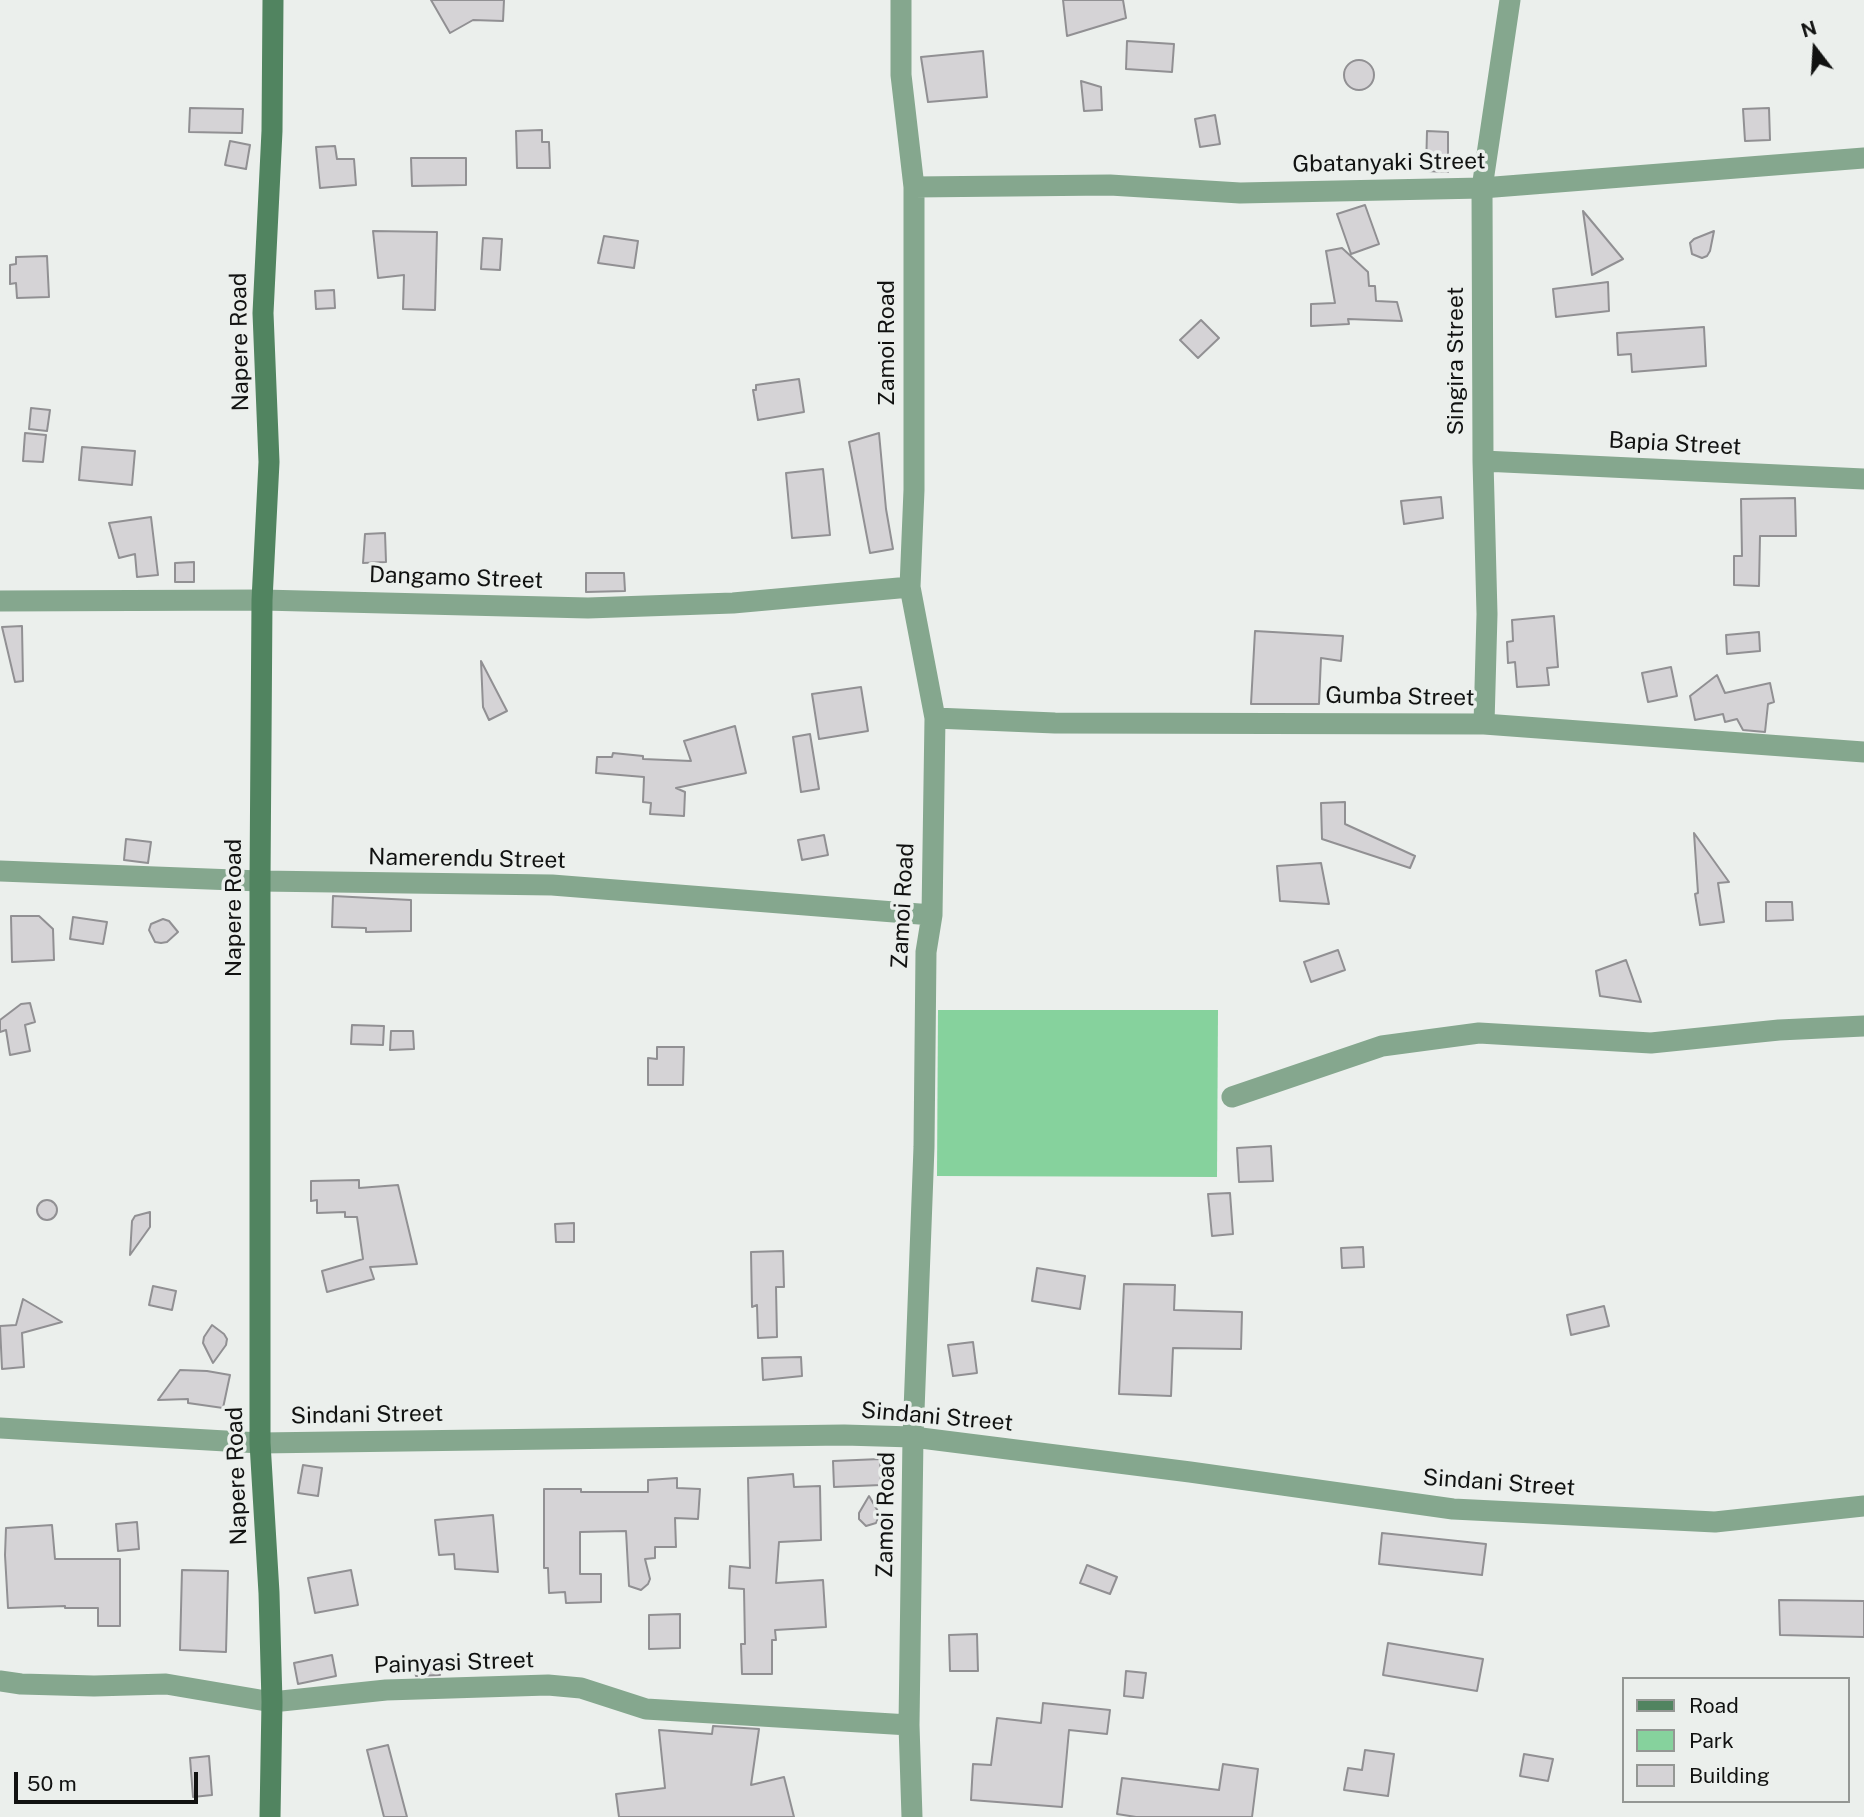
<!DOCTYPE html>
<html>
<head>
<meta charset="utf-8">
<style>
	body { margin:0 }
	#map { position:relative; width:1864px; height:1817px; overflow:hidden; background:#ebefec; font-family:"Public Sans",sans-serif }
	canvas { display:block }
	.legend { position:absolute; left:1622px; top:1677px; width:228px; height:126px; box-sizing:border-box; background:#ebefec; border:2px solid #949794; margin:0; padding:9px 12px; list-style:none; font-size:21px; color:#111211 }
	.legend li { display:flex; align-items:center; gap:14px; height:35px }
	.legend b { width:35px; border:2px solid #949794 }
	.north { position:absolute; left:1780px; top:14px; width:70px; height:70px; -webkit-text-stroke:5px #ebefec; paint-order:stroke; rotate:343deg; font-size:19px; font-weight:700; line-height:28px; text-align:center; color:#111211 }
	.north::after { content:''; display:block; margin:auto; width:24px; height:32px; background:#111211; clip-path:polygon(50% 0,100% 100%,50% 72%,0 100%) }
	.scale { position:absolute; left:14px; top:1772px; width:184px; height:32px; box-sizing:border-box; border:4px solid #111211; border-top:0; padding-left:9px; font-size:21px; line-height:24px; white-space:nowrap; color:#111211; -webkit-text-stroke:5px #ebefec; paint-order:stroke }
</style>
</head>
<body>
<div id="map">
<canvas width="1864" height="1817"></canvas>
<ul class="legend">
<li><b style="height:9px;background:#518460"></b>Road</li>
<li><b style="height:19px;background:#86d29d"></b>Park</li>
<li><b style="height:19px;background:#d5d3d6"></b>Building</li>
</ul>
<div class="north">N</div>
<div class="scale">50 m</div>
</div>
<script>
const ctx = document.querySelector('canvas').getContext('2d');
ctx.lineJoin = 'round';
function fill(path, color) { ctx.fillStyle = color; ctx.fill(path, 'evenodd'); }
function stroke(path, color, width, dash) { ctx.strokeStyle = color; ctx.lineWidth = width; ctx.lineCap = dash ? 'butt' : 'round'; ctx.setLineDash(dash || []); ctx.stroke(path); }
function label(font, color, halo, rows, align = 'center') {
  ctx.font = font + ' "Public Sans",sans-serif'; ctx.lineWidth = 7; ctx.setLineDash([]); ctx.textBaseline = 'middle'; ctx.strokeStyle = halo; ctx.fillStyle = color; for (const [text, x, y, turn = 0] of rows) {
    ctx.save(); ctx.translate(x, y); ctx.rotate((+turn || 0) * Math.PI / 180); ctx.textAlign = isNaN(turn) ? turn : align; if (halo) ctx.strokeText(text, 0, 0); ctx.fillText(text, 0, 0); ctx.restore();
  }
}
fill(new Path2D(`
	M 938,1010 L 1218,1010 L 1217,1177 L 937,1176 Z`), '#86d29d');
const building = new Path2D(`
	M 431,0 L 504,0 L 503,21 L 473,20 L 450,33 Z
	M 1063,0 L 1123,0 L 1126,18 L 1067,36 Z
	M 1127,41 L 1174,44 L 1172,72 L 1126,69 Z
	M 983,51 L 987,97 L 928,102 L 921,57 Z
	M1344 75a15 15 0 1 1 30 0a15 15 0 1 1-30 0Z
	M 1081,81 L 1101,87 L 1102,110 L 1084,111 Z
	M 190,108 L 243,109 L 242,133 L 189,132 Z
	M 1769,108 L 1770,140 L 1745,141 L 1743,109 Z
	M 1215,115 L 1220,144 L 1200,147 L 1195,119 Z
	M 542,130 L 542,142 L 549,142 L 550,168 L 517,168 L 516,131 Z
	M 1427,131 L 1448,132 L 1448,172 L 1426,171 Z
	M 230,141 L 250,145 L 246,169 L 225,165 Z
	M 335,146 L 337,159 L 354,159 L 356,185 L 320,188 L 316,147 Z
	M 411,158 L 466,158 L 466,185 L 412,186 Z
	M 1365,205 L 1379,244 L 1351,254 L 1337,214 Z
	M 1583,211 L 1623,259 L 1592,275 Z
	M 373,231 L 437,232 L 435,310 L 403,309 L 404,275 L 378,278 Z
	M 1714,231 L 1710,251 L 1707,256 L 1702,258 L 1692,254 L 1690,243 L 1694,239 Z
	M 604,236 L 638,241 L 634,268 L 598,263 Z
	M 483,238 L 502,239 L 500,270 L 481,269 Z
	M 1342,248 L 1368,272 L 1369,286 L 1375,286 L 1376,301 L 1397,302 L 1402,321 L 1348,319 L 1349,324 L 1311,326 L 1311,304 L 1335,303 L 1326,251 Z
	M 47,256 L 49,297 L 17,298 L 16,283 L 10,284 L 10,265 L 16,264 L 16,257 Z
	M 1608,282 L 1609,311 L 1556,317 L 1553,289 Z
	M 334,290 L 335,308 L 316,309 L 315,291 Z
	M 1201,320 L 1219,338 L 1198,358 L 1180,340 Z
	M 1704,327 L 1706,366 L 1632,372 L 1631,354 L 1618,355 L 1617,333 Z
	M 799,379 L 804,412 L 758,420 L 753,390 L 756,390 L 756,385 Z
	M 31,408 L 50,410 L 47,431 L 29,429 Z
	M 25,433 L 46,435 L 43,462 L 23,461 Z
	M 879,433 L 886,509 L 893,549 L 870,553 L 849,442 Z
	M 82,447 L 135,451 L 132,485 L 79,480 Z
	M 823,469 L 830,535 L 792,538 L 786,473 Z
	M 1441,497 L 1443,518 L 1404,524 L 1401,501 Z
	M 1795,498 L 1796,536 L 1760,536 L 1759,586 L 1734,585 L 1734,556 L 1742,556 L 1741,499 Z
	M 151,517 L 158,575 L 137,577 L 135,554 L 119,558 L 109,523 Z
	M 385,533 L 386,562 L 363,563 L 365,534 Z
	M 194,562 L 194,582 L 175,582 L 175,563 Z
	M 586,573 L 624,573 L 625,591 L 586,592 Z
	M 1554,616 L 1558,667 L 1547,668 L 1549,685 L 1517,687 L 1515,662 L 1508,663 L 1507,642 L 1513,641 L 1512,620 Z
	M 22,626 L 23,681 L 15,682 L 2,627 Z
	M 1255,631 L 1343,636 L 1341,661 L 1321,658 L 1319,704 L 1251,704 Z
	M 1759,632 L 1760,651 L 1727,654 L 1726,635 Z
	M 481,661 L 507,711 L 489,720 L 483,707 Z
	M 1671,667 L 1677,696 L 1648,702 L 1642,673 Z
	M 1717,675 L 1725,693 L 1770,683 L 1774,702 L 1768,704 L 1765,732 L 1743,730 L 1737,719 L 1725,722 L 1723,714 L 1695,720 L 1690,696 Z
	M 861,687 L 868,731 L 819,739 L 812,694 Z
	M 735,726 L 746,773 L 676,788 L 685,792 L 684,816 L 650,814 L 651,803 L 643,802 L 644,777 L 596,773 L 597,757 L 612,757 L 613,753 L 643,756 L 643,759 L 691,761 L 684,741 Z
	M 810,734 L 819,789 L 801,792 L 793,737 Z
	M 1345,802 L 1345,824 L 1415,856 L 1410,868 L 1322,839 L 1321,803 Z
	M 1694,833 L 1729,882 L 1718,883 L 1724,922 L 1700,925 L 1695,894 L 1698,893 Z
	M 824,835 L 828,855 L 802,860 L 798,840 Z
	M 126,839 L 151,842 L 148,863 L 124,860 Z
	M 1321,863 L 1329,904 L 1280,901 L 1277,866 Z
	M 333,896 L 411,900 L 411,931 L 366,932 L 366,928 L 332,927 Z
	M 1766,902 L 1792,902 L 1793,920 L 1766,921 Z
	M 11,916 L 39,916 L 53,929 L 54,960 L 12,962 Z
	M 73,917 L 107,922 L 103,944 L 70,939 Z
	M 163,919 L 169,921 L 178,932 L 167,942 L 161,943 L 155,942 L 149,930 L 151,924 Z
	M 1338,950 L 1345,970 L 1311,982 L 1304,962 Z
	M 1626,960 L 1641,1002 L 1600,996 L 1596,971 Z
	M 30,1003 L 35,1022 L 25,1025 L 30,1051 L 10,1055 L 6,1030 L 0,1032 L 0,1020 L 21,1004 Z
	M 352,1025 L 384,1026 L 383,1045 L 351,1044 Z
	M 391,1031 L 413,1031 L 414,1049 L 390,1050 Z
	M 657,1047 L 684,1047 L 683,1085 L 648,1085 L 648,1058 L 657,1059 Z
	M 1271,1146 L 1273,1181 L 1239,1182 L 1237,1148 Z
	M 359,1180 L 359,1188 L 398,1185 L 417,1264 L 370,1267 L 374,1279 L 327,1292 L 322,1271 L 363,1259 L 357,1217 L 345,1217 L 345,1212 L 317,1213 L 317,1200 L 311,1201 L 311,1181 Z
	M 1230,1193 L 1233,1234 L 1212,1236 L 1208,1194 Z
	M37 1210a10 10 0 1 1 20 0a10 10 0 1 1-20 0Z
	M 150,1212 L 150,1227 L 130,1255 L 132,1221 L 135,1216 Z
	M 574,1223 L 574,1242 L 556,1242 L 555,1224 Z
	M 1363,1247 L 1364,1267 L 1342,1268 L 1341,1248 Z
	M 783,1251 L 784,1287 L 776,1287 L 777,1337 L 758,1338 L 757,1305 L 752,1307 L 751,1252 Z
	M 1037,1268 L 1085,1276 L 1080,1309 L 1032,1301 Z
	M 1124,1284 L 1175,1285 L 1174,1310 L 1242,1312 L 1241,1349 L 1173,1348 L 1171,1396 L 1119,1394 Z
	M 153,1286 L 176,1291 L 172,1310 L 149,1305 Z
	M 23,1299 L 62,1322 L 22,1333 L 24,1367 L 2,1369 L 0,1326 L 16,1325 Z
	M 1604,1306 L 1609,1326 L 1571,1335 L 1567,1315 Z
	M 212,1325 L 224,1334 L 227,1339 L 226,1345 L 213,1363 L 203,1343 L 204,1337 Z
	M 973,1342 L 977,1373 L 953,1376 L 948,1345 Z
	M 801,1357 L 802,1376 L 763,1380 L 762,1358 Z
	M 180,1370 L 207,1371 L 230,1375 L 223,1408 L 188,1403 L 188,1399 L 158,1400 Z
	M 880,1459 L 881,1485 L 834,1487 L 833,1461 Z
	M 303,1465 L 322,1468 L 318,1496 L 298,1493 Z
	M 793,1474 L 794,1487 L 820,1486 L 821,1540 L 779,1542 L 776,1583 L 823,1580 L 826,1627 L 775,1630 L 776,1640 L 772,1640 L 772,1674 L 742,1674 L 741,1644 L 745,1644 L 744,1589 L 729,1588 L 730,1566 L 750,1568 L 748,1478 Z
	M 677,1478 L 677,1488 L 700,1489 L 698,1519 L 675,1518 L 676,1547 L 655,1547 L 655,1558 L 645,1559 L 650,1579 L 648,1584 L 641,1590 L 629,1586 L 626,1531 L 580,1532 L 580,1574 L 601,1574 L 601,1602 L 566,1603 L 565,1592 L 549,1593 L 548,1568 L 544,1568 L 544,1489 L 581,1489 L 581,1492 L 648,1492 L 648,1480 Z
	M 869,1496 L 879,1513 L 878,1518 L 876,1523 L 866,1526 L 859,1519 L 859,1513 Z
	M 493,1515 L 498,1572 L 455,1569 L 454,1554 L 439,1555 L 435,1520 Z
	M 137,1522 L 139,1549 L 118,1551 L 116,1524 Z
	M 52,1525 L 55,1559 L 120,1559 L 120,1626 L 98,1626 L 98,1608 L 65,1608 L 65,1606 L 8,1608 L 5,1555 L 6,1528 Z
	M 1382,1533 L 1486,1544 L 1482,1575 L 1379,1564 Z
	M 1087,1565 L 1117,1577 L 1110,1594 L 1080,1583 Z
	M 182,1570 L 228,1571 L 226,1652 L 180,1650 Z
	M 351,1570 L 358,1605 L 315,1613 L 308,1578 Z
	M 1779,1600 L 1864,1601 L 1864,1637 L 1780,1635 Z
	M 680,1614 L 680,1648 L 649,1649 L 649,1615 Z
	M 977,1634 L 978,1671 L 950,1671 L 949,1635 Z
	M 1388,1643 L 1483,1659 L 1477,1691 L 1383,1675 Z
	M 332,1655 L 336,1676 L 298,1684 L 294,1663 Z
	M 437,1657 L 440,1675 L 416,1676 L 413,1662 Z
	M 1126,1671 L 1146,1673 L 1143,1698 L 1124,1696 Z
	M 1043,1703 L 1110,1710 L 1107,1734 L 1069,1730 L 1062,1807 L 971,1800 L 973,1764 L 991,1765 L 997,1718 L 1041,1723 Z
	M 713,1726 L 759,1729 L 751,1785 L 784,1777 L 794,1817 L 619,1817 L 616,1794 L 665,1788 L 659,1730 L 712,1734 Z
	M 388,1745 L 407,1817 L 384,1817 L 367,1750 Z
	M 1365,1750 L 1394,1754 L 1388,1796 L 1344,1790 L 1348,1768 L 1362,1770 Z
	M 1524,1754 L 1553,1759 L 1548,1781 L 1520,1776 Z
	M 209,1756 L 212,1795 L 193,1797 L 190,1758 Z
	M 1223,1764 L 1258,1769 L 1252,1817 L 1136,1817 L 1117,1814 L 1122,1778 L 1219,1790 Z`);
fill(building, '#d5d3d6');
stroke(building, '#919093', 2);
stroke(new Path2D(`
	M 901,0 L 901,75 L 914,187 L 914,490 L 910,587 L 935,718 L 932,915 L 926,952 L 924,1147 L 913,1437 L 909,1725 L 912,1817
	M 914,187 L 1110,185 L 1240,193 L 1482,188 L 1864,158
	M 1483,461 L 1864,479
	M 0,601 L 262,600 L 588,608 L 733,603 L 910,587
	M 935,718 L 1055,723 L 1484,724 L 1864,752
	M 1484,724 L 1487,614 L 1483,461 L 1482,188 L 1510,0
	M 0,871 L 260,881 L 552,885 L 932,915
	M 1232,1097 L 1382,1046 L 1479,1033 L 1651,1043 L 1779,1030 L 1864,1026
	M 0,1428 L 260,1443 L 844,1435 L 913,1437 L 1190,1472 L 1453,1509 L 1715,1522 L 1864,1506
	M 0,1681 L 21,1684 L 94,1686 L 166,1684 L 272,1702 L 386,1690 L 548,1685 L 581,1688 L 646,1709 L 909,1725`), '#85a78e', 21);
stroke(new Path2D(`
	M 270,1817 L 272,1702 L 269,1593 L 260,1443 L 260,881 L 262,600 L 269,462 L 263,313 L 272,131 L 273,0`), '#518460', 21);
label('23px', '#111211', '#ebefec', [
	["Gbatanyaki Street",1389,163,-1],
	["Napere Road",240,342,-91],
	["Zamoi Road",887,343,-90],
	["Singira Street",1456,361,-90],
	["Bapia Street",1675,444,3],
	["Dangamo Street",456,578,2],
	["Gumba Street",1400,697,1],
	["Namerendu Street",467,859,1],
	["Zamoi Road",903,906,-87],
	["Napere Road",234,908,-90],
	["Sindani Street",367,1415,-1],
	["Sindani Street",937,1417,5],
	["Napere Road",237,1476,-92],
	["Sindani Street",1499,1483,4],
	["Zamoi Road",886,1515,-89],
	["Painyasi Street",454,1663,-2]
]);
</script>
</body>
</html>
